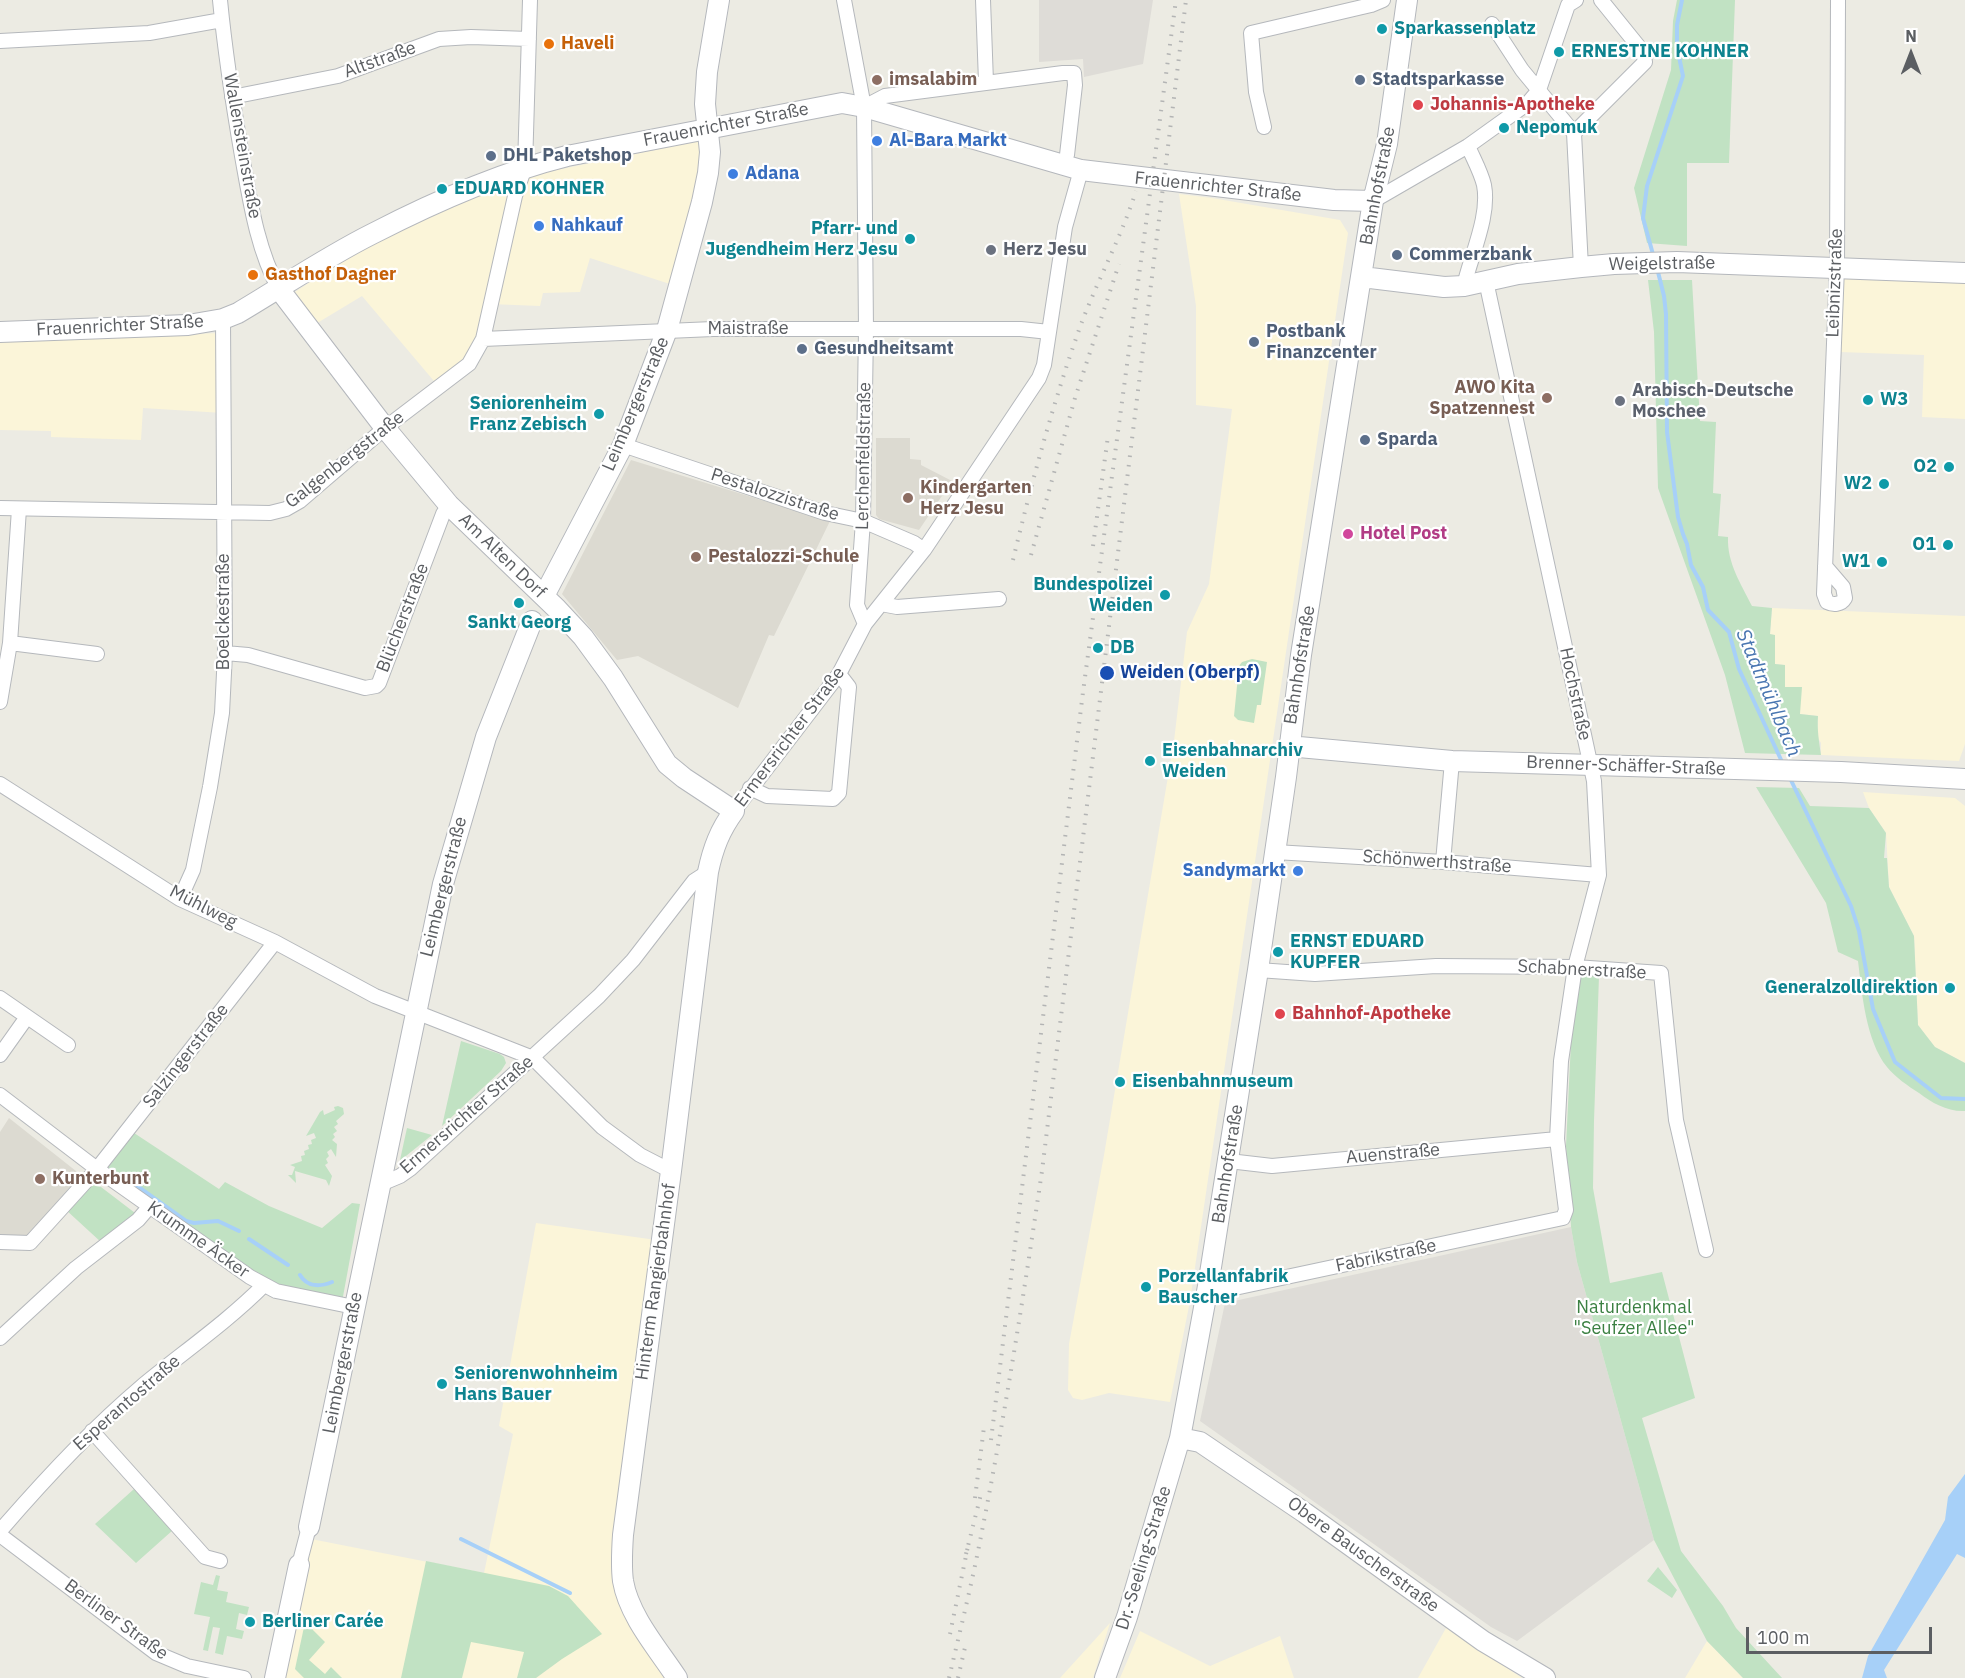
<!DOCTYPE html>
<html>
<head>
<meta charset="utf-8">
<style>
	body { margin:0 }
	#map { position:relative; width:1965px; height:1678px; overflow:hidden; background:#ecebe3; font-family:"IBM Plex Sans",sans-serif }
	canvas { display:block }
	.north { position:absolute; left:1881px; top:24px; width:60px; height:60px; -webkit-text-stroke:4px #fff; paint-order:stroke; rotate:0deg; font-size:16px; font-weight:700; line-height:24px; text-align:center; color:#5b5e62 }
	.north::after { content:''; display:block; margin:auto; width:21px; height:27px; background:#5b5e62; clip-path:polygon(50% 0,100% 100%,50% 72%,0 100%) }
	.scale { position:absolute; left:1746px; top:1627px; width:186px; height:27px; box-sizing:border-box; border:3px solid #5b5e62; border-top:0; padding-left:8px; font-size:18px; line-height:21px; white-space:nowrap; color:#5b5e62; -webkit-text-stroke:4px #fff; paint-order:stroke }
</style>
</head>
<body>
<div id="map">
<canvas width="1965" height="1678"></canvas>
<div class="north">N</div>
<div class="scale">100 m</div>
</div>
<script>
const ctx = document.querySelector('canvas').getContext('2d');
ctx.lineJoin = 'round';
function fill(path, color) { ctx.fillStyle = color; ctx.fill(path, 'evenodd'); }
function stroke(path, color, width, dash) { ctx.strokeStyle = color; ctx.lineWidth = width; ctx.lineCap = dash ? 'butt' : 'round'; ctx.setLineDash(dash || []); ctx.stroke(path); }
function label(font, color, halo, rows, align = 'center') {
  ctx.font = font + ' "IBM Plex Sans",sans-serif'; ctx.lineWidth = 4.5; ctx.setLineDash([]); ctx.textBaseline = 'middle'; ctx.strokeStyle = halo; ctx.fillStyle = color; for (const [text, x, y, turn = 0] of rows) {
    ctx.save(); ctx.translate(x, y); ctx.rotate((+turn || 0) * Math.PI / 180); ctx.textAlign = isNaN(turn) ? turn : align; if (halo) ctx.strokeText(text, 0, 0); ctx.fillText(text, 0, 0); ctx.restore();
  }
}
fill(new Path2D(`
	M 709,139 L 679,287 L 590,258 L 580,292 L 543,293 L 540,306 L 490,304 L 483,339 L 439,387 L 362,296 L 309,328 L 286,298 L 348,257 L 414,223 L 522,177 Z
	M 1179,194 L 1212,198 L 1340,220 L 1348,233 L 1190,1301 L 1170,1402 L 1109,1393 L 1082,1400 L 1073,1398 L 1068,1390 L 1069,1344 L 1104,1155 L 1174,741 L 1187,632 L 1209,584 L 1232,409 L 1196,405 L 1196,306 Z
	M 1844,276 L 1965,282 L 1965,419 L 1922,417 L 1924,355 L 1840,352 Z
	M 222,333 L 223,413 L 143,408 L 141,440 L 51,437 L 51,431 L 0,430 L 0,340 Z
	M 1772,608 L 1965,616 L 1965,744 L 1959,761 L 1821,755 L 1821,743 L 1817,736 L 1818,716 L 1800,714 L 1784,687 L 1785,665 L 1775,664 L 1775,636 L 1770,635 Z
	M 1863,792 L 1955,798 L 1965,806 L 1965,1063 L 1935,1047 L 1918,1025 L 1914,936 L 1889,887 L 1886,833 L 1869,808 Z
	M 536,1223 L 656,1240 L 616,1569 L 672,1678 L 275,1678 L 306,1538 L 484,1573 L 513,1434 L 499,1426 Z
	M 1110,1623 L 1093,1678 L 1060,1678 Z
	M 1446,1628 L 1479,1650 L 1522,1678 L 1418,1678 Z
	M 1140,1631 L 1210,1666 L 1280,1636 L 1294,1678 L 1120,1678 Z
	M 1707,1641 L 1743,1678 L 1685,1678 Z`), '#fbf5d9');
fill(new Path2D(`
	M 1039,0 L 1153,0 L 1143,64 L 1084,77 L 1083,59 L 1039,62 Z
	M 1571,1227 L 1577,1262 L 1654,1540 L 1517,1641 L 1491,1627 L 1200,1421 L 1225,1303 Z`), '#dedcd7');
fill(new Path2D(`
	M 876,438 L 910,438 L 910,459 L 921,460 L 921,465 L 952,481 L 919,530 L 879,519 L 876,515 Z
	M 631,460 L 830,521 L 774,636 L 769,635 L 738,708 L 638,656 L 617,660 L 562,594 Z
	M 9,1118 L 81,1175 L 80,1182 L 27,1238 L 0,1237 L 0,1132 Z`), '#dcdad1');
fill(new Path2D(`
	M 1677,0 L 1735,0 L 1729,163 L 1687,163 L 1687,246 L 1647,243 L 1634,188 L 1671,70 L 1673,21 Z
	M 1648,280 L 1692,280 L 1700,421 L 1716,422 L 1713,493 L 1721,494 L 1718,536 L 1728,537 C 1727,563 1741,584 1752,606 L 1772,608 L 1770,634 L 1775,635 L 1775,664 L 1785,665 L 1785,687 L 1802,687 L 1800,714 L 1818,716 C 1817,730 1819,741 1821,755 L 1745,753 L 1725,675 L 1658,488 L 1654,332 Z
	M 1252,659 L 1267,662 L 1261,705 L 1257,705 L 1254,723 L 1238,720 L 1234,716 L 1239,666 L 1242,662 Z
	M 1756,787 L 1799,788 L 1810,806 L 1869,808 L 1886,833 L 1884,858 L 1887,858 L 1889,887 L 1914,936 L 1918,1025 L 1935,1047 L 1965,1063 L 1965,1111 C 1948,1112 1932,1103 1919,1093 C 1908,1086 1895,1077 1887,1067 C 1866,1041 1862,994 1858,961 L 1838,952 L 1826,903 Z
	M 1582,974 L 1599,976 L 1594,1121 L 1593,1188 L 1610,1283 L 1662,1272 L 1695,1398 L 1642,1418 L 1681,1551 L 1723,1606 L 1736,1628 L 1782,1678 L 1743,1678 L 1707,1641 L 1654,1540 L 1577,1262 L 1571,1227 L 1566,1146 L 1573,1001 Z
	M 461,1041 L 500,1054 L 504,1057 L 506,1063 L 501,1071 L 442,1126 Z
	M 338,1106 L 343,1108 L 344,1114 L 336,1121 L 338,1124 L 334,1127 L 337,1131 L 333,1134 L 335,1137 L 332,1140 L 337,1144 L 336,1157 L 331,1149 L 327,1152 L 329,1156 L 326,1159 L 328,1163 L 325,1165 L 332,1176 L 329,1186 L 326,1180 L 295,1171 L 296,1183 L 288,1175 L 292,1175 L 295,1167 L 290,1165 L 302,1161 L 301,1156 L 305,1155 L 304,1151 L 309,1149 L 308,1145 L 312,1144 L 311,1140 L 316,1138 L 314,1133 L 306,1136 L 320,1112 L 323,1110 L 324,1115 L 335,1110 L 334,1107 Z
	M 407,1128 L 432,1135 L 401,1160 L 400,1160 Z
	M 128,1129 L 219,1189 L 225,1182 L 269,1206 L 322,1228 L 352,1203 L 360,1204 L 342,1302 L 276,1285 L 251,1276 L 103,1167 Z
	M 94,1185 L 101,1187 L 139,1216 L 102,1243 L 65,1209 L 85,1186 Z
	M 134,1489 L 173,1530 L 136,1563 L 95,1524 Z
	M 426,1561 L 549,1586 L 568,1596 L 602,1634 L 562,1659 L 536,1678 L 517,1678 L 524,1652 L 471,1642 L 462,1678 L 401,1678 Z
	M 1658,1567 L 1677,1590 L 1672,1598 L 1647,1581 Z
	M 216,1575 L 220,1576 L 217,1590 L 228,1592 L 226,1602 L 249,1607 L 247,1615 L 239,1613 L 236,1629 L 244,1631 L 242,1639 L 227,1636 L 223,1655 L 215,1653 L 220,1628 L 213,1627 L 208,1651 L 203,1650 L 210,1617 L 194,1614 L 201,1582 L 213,1585 Z
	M 304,1627 L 312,1629 L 325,1642 L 309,1660 L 325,1674 L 331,1667 L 342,1678 L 304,1678 L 295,1669 Z`), '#c1e2c3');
fill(new Path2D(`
	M 1965,1474 L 1965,1558 L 1957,1554 L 1884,1670 L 1887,1678 L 1862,1678 L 1868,1656 L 1945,1520 L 1948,1497 Z`), '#a7d0f8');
stroke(new Path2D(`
	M 1654,258 L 1643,218 L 1647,186 L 1683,76 L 1677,47 L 1677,25 L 1682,0
	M 1657,268 L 1664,296 L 1666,314 L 1667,432 L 1678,517 L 1683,534 L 1687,544 L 1691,565 L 1703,587 L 1708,610 L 1729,632 L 1739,669 L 1783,764
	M 1789,776 L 1851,906 L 1859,931 L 1873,1009 L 1895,1062 L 1941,1098 L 1965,1099
	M 123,1176 L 186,1221 L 194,1223 L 218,1221 L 239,1231
	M 249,1239 L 288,1265
	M 300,1275 C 307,1287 320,1287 332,1282
	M 461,1539 L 570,1593`), '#a7d0f8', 4);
const street = new Path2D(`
	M 220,0 C 225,52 233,104 242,156 C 250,200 257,249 279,289
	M 844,0 L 864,107 L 866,330 L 863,521 L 857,605 L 865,624
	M 983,0 L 986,82
	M 1492,24 L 1522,70 L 1574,133
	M 0,41 L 149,33 L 222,20
	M 232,97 L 338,76 L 439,39 L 471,37 L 529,39
	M 864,107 L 885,96 L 1063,73 L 1074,73 L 1075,85 L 1067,155
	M 1264,127 L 1256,92 L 1251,33 L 1371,5 L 1383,0
	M 1373,201 L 1468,146 L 1528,103 L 1539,90 L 1568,5 L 1576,0
	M 1581,267 L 1574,133 L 1645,62 L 1643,52 L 1601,0
	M 1464,286 C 1471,255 1490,216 1484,185 C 1481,172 1473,158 1468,146
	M 483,339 L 713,329 L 1021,329 L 1049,332
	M 623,445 L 825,513 L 863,521 L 914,543 L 924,550
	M 0,508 L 270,513 L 286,509 L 300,501 L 385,428 L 469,364 L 483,339 L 515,196 L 525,167 L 530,0
	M 1825,566 L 1843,587 L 1845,598 C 1841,605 1833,605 1827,602 L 1824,594 L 1837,268 L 1838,0
	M 881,604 L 897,607 L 999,599
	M 10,643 L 97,654
	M 225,653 L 248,655 L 365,688 L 376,686 L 379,683 L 443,514 L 449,505
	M 0,702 L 10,643 L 19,509
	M 0,784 L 180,899 L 275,942 L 375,996 L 533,1058 L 602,1127 L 640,1155 L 671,1171
	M 750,788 L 767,796 L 833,799 L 839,793 L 849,687 L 839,674
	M 734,811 L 839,674 L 865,624 L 924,550 L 1039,378 L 1044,365 L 1065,227 L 1081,170
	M 1275,852 L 1443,862 L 1599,875
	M 1443,862 L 1452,761
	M 180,899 L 193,870 L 210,787 L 222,713 L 225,653 L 223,319
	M 1258,970 L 1315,974 L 1436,966 L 1575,967 L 1661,973 L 1676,1120 L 1706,1250
	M 0,998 L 68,1045
	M 0,1055 L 27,1017
	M 0,1095 L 97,1169 L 250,1277 L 276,1291 L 354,1307
	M 1229,1161 L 1272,1166 L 1557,1139
	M 381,1184 L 400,1176 L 410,1169 L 599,996 L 633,960 L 694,881 L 708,872
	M 0,1242 L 30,1243 L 97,1169 L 275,942
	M 1208,1286 L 1230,1289 L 1563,1218 L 1566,1210 L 1557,1139 L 1561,1061 L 1575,967 L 1599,875 L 1594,781 L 1486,281
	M 0,1338 L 76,1268 L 138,1220 L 150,1206
	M 92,1431 L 205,1557 L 220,1561
	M 0,1531 C 44,1480 89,1431 141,1387 C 182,1353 226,1323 264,1285
	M 0,1535 L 156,1653 L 187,1666 L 244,1678
	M 299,1565 L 309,1527`);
const secondary = new Path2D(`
	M 1362,277 L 1444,287 L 1464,286 L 1518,274 L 1581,267 L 1614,264 L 1677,262 L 1965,273
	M 279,289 L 385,428 L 449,505 L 557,609 L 583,637 L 613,678 L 667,764 L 684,778 L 734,811 C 720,830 713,848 708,872 L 671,1171 L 623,1535 C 622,1550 621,1566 623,1581 C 629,1616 658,1649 677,1678
	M 0,332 L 188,325 L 223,319 L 238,313 C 282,287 326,257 372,234 C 434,202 499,173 567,156 L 842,103 L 864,107 L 1081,170 L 1334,200 L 1373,201
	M 544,596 L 623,445 L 667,330 L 702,202 L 708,173 L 710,152 L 705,104 L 707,72 L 719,0
	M 1288,746 L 1452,761 L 1841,772 L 1965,779
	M 1180,1438 L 1200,1442 L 1305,1513 L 1483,1641 L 1545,1678
	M 309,1527 L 443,884 L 486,737 L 532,621
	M 275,1678 L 299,1565
	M 1105,1678 L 1127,1617 L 1180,1438 L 1208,1286 L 1258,970 L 1286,777 L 1301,655 L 1373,201 L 1387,144 L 1407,0`);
stroke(street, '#b5b8bc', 16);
stroke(secondary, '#b4b7bc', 22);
stroke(street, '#fff', 14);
stroke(secondary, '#fff', 20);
stroke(new Path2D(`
	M 1093,546 L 1108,436
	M 1031,555 L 1075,398 L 1119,264
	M 1013,560 C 1032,481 1053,403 1080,327 C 1097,281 1121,238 1136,191
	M 991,1440 L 1083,692 L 1176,0
	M 975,1498 L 984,1427
	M 966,1554 L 982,1490
	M 950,1634 L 968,1546
	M 949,1678 C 960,1631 972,1583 981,1536 C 1005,1415 1024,1293 1042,1171 L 1186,0
	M 958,1678 L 966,1643`), '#b3b4b4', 4, [1.5, 8]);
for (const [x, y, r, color] of [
	[1382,29,6,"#0f9aa8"],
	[549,44,6,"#e8710a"],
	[1559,52,6,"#0f9aa8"],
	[877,80,6,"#8d6e63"],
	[1360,80,6,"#5c6f8a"],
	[1418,105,6,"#e0444e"],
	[1504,128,6,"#0f9aa8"],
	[877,141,6,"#3f7fe0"],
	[491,156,6,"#5c6f8a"],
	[733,174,6,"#3f7fe0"],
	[442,189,6,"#0f9aa8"],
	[539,226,6,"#3f7fe0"],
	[910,239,6,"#0f9aa8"],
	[991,250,6,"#6b7280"],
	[1397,255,6,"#5c6f8a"],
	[253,275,6,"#e8710a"],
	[1254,342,6,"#5c6f8a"],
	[802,349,6,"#5c6f8a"],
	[1547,398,6,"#8d6e63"],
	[1868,400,6,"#0f9aa8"],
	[1620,401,6,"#6b7280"],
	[599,414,6,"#0f9aa8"],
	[1365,440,6,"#5c6f8a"],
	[1949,467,6,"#0f9aa8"],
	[1884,484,6,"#0f9aa8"],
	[908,498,6,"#8d6e63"],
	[1348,534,6,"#d1479c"],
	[1948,545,6,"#0f9aa8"],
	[696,557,6,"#8d6e63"],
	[1882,562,6,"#0f9aa8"],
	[1165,595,6,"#0f9aa8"],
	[519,603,6,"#0f9aa8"],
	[1098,648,6,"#0f9aa8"],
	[1107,673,8,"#1a4fb4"],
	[1150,761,6,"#0f9aa8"],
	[1298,871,6,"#3f7fe0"],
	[1278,952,6,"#0f9aa8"],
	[1950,988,6,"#0f9aa8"],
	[1280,1014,6,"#e0444e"],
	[1120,1082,6,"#0f9aa8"],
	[40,1179,6,"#8d6e63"],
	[1146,1287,6,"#0f9aa8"],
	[442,1384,6,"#0f9aa8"],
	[250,1622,6,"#0f9aa8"]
]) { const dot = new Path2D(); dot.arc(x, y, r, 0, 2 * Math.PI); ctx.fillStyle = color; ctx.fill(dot); stroke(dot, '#fff', 2); }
label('bold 18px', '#0d838f', '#fff', [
	["Sparkassenplatz",1394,29],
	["ERNESTINE KOHNER",1571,52],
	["Nepomuk",1516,128],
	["EDUARD KOHNER",454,189],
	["Pfarr- und",898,229,"right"],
	["Jugendheim Herz Jesu",898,250,"right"],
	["W3",1880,400],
	["Seniorenheim",587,404,"right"],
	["Franz Zebisch",587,425,"right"],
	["O2",1937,467,"right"],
	["W2",1872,484,"right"],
	["O1",1936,545,"right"],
	["W1",1870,562,"right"],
	["Bundespolizei",1153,585,"right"],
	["Weiden",1153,606,"right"],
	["Sankt Georg",519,623,"center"],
	["DB",1110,648],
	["Eisenbahnarchiv",1162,751],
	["Weiden",1162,772],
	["ERNST EDUARD",1290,942],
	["KUPFER",1290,963],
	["Generalzolldirektion",1938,988,"right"],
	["Eisenbahnmuseum",1132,1082],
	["Porzellanfabrik",1158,1277],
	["Bauscher",1158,1298],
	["Seniorenwohnheim",454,1374],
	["Hans Bauer",454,1395],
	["Berliner Carée",262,1622]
], 'left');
label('bold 18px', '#c56008', '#fff', [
	["Haveli",561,44],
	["Gasthof Dagner",265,275]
], 'left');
label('18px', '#5b5e62', '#fff', [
	["Altstraße",380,60,-20],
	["Frauenrichter Straße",726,125,-11],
	["Wallensteinstraße",242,146,80],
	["Bahnhofstraße",1378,186,-79],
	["Frauenrichter Straße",1218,187,6],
	["Weigelstraße",1662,264,-1],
	["Leibnizstraße",1835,283,-88],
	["Frauenrichter Straße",120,326,-3],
	["Maistraße",748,329],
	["Leimbergerstraße",636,404,-67],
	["Lerchenfeldstraße",864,456,-89],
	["Galgenbergstraße",345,460,-38],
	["Pestalozzistraße",775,495,18],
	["Am Alten Dorf",502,556,44],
	["Boelckestraße",224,612,-90],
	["Blücherstraße",403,618,-69],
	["Bahnhofstraße",1300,665,-81],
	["Hochstraße",1575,694,78],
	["Ermersrichter Straße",790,737,-53],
	["Brenner-Schäffer-Straße",1626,766,2],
	["Schönwerthstraße",1437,862,4],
	["Leimbergerstraße",444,887,-76],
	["Mühlweg",203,907,27],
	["Schabnerstraße",1582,970,3],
	["Salzingerstraße",186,1056,-52],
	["Ermersrichter Straße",467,1115,-41],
	["Auenstraße",1393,1154,-5],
	["Bahnhofstraße",1228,1164,-81],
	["Krumme Äcker",198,1240,35],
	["Fabrikstraße",1386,1256,-12],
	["Hinterm Rangierbahnhof",656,1282,-82],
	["Leimbergerstraße",343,1363,-79],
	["Esperantostraße",127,1403,-41],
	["Obere Bauscherstraße",1363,1555,36],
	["Dr.-Seeling-Straße",1144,1558,-73],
	["Berliner Straße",116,1620,36]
]);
label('bold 18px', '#785e54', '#fff', [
	["imsalabim",889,80],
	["AWO Kita",1535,388,"right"],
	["Spatzennest",1535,409,"right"],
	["Kindergarten",920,488],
	["Herz Jesu",920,509],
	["Pestalozzi-Schule",708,557],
	["Kunterbunt",52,1179]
], 'left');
label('bold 18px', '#4e5e75', '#fff', [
	["Stadtsparkasse",1372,80],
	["DHL Paketshop",503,156],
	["Commerzbank",1409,255],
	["Postbank",1266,332],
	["Finanzcenter",1266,353],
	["Gesundheitsamt",814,349],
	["Sparda",1377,440]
], 'left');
label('bold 18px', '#be3a42', '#fff', [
	["Johannis-Apotheke",1430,105],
	["Bahnhof-Apotheke",1292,1014]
], 'left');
label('bold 18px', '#366cbe', '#fff', [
	["Al-Bara Markt",889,141],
	["Adana",745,174],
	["Nahkauf",551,226],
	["Sandymarkt",1286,871,"right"]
], 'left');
label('bold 18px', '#5b616d', '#fff', [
	["Herz Jesu",1003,250],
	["Arabisch-Deutsche",1632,391],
	["Moschee",1632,412]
], 'left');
label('bold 18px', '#b23c85', '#fff', [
	["Hotel Post",1360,534]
], 'left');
label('bold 18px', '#164399', '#fff', [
	["Weiden (Oberpf)",1120,673]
], 'left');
label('18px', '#3b8042', '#fff', [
	["Naturdenkmal",1634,1308],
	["\"Seufzer Allee\"",1634,1329]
]);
label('italic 20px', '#4976b1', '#fff', [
	["Stadtmühlbach",1768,693,67]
]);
</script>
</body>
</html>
